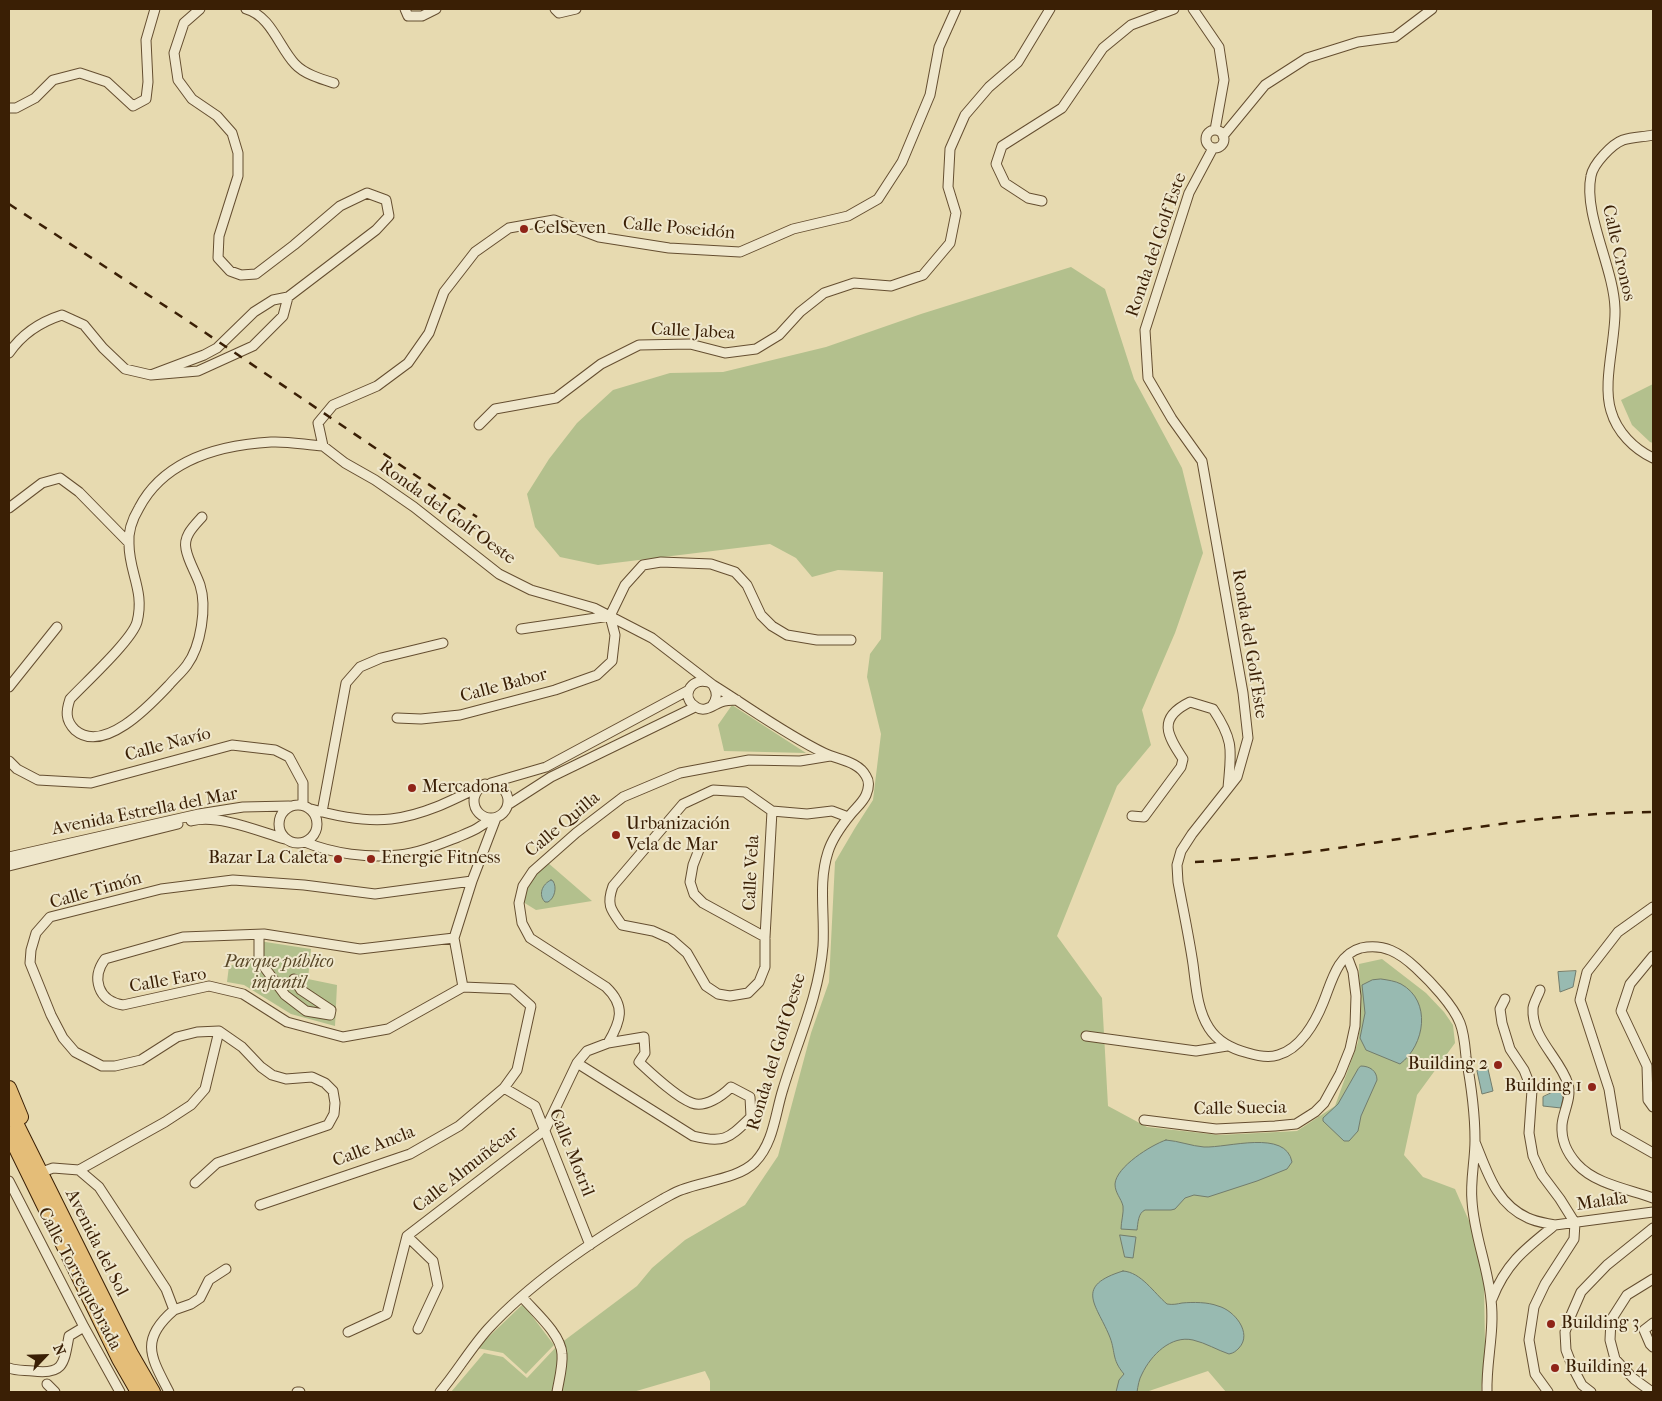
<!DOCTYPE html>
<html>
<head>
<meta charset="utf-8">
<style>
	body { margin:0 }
	#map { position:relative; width:1662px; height:1401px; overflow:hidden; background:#e7dab0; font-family:"IM FELL French Canon",serif }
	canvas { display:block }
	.frame { position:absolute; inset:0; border:10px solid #3a1f05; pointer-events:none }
	.north { position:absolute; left:20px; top:1331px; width:50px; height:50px; -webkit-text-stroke:4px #efe7cc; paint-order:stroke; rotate:66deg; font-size:14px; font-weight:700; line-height:20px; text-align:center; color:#3a1f05 }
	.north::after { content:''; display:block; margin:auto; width:18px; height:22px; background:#3a1f05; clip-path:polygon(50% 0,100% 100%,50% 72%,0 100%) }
</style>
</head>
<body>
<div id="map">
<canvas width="1662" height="1401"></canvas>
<div class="frame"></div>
<div class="north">N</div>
</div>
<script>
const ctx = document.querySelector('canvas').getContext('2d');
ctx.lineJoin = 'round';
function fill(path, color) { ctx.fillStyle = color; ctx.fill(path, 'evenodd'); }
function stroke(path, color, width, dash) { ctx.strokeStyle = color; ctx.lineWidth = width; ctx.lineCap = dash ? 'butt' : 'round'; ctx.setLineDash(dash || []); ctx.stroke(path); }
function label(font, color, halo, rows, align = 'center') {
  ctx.font = font + ' "IM FELL French Canon",serif'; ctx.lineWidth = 4; ctx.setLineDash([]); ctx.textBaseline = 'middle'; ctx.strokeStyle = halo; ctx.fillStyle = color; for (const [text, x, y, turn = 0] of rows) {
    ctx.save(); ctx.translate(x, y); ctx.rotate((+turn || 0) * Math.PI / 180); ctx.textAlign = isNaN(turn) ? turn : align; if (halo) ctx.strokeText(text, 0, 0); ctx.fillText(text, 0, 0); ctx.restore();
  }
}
fill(new Path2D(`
	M 1071,267 L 1105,289 L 1134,379 L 1182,468 L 1203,553 L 1175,633 L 1142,710 L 1151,745 L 1117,786 L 1057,936 L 1102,998 L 1108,1106 L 1147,1127 L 1219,1135 L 1297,1131 L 1335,1106 L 1358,1042 L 1360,1025 L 1359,964 L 1382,959 L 1426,993 L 1444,1012 L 1453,1025 L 1455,1043 L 1417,1095 L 1404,1155 L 1423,1177 L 1455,1189 L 1480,1246 L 1484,1286 L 1485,1345 L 1481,1392 L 1226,1392 L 1208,1371 L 1146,1392 L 710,1392 L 710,1381 L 705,1371 L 633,1392 L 451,1392 L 484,1353 L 503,1357 L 527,1378 L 557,1346 L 637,1286 L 652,1268 L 685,1240 L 745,1205 L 778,1156 L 811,1033 L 829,982 L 835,862 L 855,828 L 873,800 L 881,734 L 867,677 L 870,654 L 881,639 L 883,572 L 838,570 L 812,577 L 796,558 L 770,544 L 598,565 L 560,557 L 535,527 L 527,494 L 549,459 L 577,423 L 613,390 L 670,373 L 723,372 L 826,347 L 921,314 Z
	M 1653,384 L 1653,443 L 1650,442 L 1632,425 L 1621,400 Z
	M 732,705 L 806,753 L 724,751 L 718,725 Z
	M 547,862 L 592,901 L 536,910 L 523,902 C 525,882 532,875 547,862 Z
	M 259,941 L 311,949 L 308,979 L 337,985 L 335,1026 L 291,1014 L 244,985 L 227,982 L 229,966 L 252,960 Z
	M 523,1304 L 554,1345 L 526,1374 L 503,1353 L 477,1348 Z`), '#b3c08d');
const water = new Path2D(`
	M 551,880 L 553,881 C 557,887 555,898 548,902 L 545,902 C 538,895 542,884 551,880 Z
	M 1576,971 L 1573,987 L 1560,992 L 1558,972 Z
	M 1381,979 C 1388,980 1395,981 1401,984 C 1432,1001 1425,1045 1400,1064 L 1366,1050 L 1360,1038 L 1365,1013 L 1362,985 L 1372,980 Z
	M 1361,1066 C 1370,1066 1377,1071 1377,1080 L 1361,1116 L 1358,1131 L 1349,1141 L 1344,1141 L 1323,1121 L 1323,1118 L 1338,1104 L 1358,1069 Z
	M 1488,1069 L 1493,1091 L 1482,1094 L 1477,1071 Z
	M 1560,1089 L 1563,1098 L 1561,1108 L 1543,1106 L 1543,1097 Z
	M 1166,1140 C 1179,1141 1191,1146 1204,1147 C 1228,1148 1286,1129 1292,1162 L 1287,1169 L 1257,1181 L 1208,1197 L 1194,1195 L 1185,1198 L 1175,1209 L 1171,1210 L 1145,1210 C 1138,1213 1138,1223 1137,1230 L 1121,1229 C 1121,1222 1124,1212 1123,1206 C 1121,1198 1115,1193 1115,1184 C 1116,1167 1151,1145 1166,1140 Z
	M 1120,1235 L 1136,1237 L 1133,1258 L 1125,1257 Z
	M 1123,1271 C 1141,1272 1154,1293 1167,1304 C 1173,1305 1177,1304 1182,1303 C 1193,1302 1208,1302 1218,1306 C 1234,1310 1253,1333 1239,1348 C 1236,1351 1234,1353 1229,1354 C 1217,1350 1206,1343 1193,1340 C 1171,1335 1151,1355 1142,1374 C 1139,1379 1138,1386 1137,1392 L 1116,1392 L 1119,1380 L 1124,1374 C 1111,1359 1116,1351 1109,1335 C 1096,1304 1074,1286 1123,1271 Z`);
fill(water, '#98bab1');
stroke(water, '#727c6c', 1);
const street = new Path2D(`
	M 246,9 C 271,16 279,47 295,64 C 304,74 321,79 334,83
	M 405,9 L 408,16 L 422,16 L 436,9
	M 555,9 L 559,13 L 576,9
	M 1193,9 L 1219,47 L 1224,80 L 1215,130
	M 9,108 L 16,108 L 35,98 L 53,80 L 80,73 L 107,82 L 133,106 L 146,99 L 148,82 L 146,40 L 155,9
	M1206 139a9 9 0 1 1 18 0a9 9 0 1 1-18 0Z
	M 1653,135 C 1644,137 1633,137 1623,140 C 1612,144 1593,164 1591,176 C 1583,214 1614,268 1615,309 C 1616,339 1602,383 1611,411 C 1617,432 1634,449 1653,458
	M 1223,136 L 1265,85 L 1307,58 L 1358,42 L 1395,37 L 1432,9
	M 1213,148 L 1189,193 L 1145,330 L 1148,378 L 1172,419 L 1202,461 L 1243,693 L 1248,738 L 1237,777 L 1192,834 L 1181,851 L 1177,865 L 1178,882 C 1183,909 1189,937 1193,964 C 1196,986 1197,1009 1209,1028 C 1218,1042 1232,1049 1248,1053 C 1258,1056 1269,1058 1278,1055 C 1300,1049 1315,1023 1323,1003 C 1331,984 1337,954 1361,948 C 1384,943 1400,953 1416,968 C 1430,981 1453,1005 1460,1023 C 1464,1033 1465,1046 1466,1057 C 1471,1084 1475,1112 1475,1140 C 1475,1161 1470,1181 1472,1201 C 1474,1235 1488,1267 1491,1300 C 1495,1331 1486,1361 1487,1392
	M 1042,201 L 1028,198 L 1005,183 L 996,164 L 1002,146 L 1062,108 L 1103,48 L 1131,25 L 1174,9
	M 9,353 C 22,334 40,322 62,315 L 84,325 L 103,348 L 125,369 L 151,375 L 198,371 L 253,346 L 283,316 L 288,297
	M 151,375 L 204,355 L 217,348 L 254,312 L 273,300 L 288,297 L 376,230 L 389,216 L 386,200 L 367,193 L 340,206 L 294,245 L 256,274 L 241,275 L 230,271 L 218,258 L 219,236 L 238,176 L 238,153 L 232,133 L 217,116 L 192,99 L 178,80 L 174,53 L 184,23 L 200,9
	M 479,425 L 495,409 L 556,398 L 601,364 L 639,345 L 690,344 L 725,353 L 756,349 L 779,335 L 800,312 L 824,293 L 854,283 L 891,286 L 923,275 L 950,243 L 956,213 L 948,187 L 950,149 L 965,115 L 989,87 L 1018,62 L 1050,9
	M 323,446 L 318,423 L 333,405 L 377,386 L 408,363 L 429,333 L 444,292 L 475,252 L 509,228 L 554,220 L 599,237 L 669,248 L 740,252 L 793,229 L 848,216 L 878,199 L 902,162 L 930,95 L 939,47 L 956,9
	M 323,446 L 345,463 L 375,480 L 414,507 L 499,574 L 531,590 L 594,608 L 652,638 L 713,685 C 718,693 717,699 712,706
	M 9,508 L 42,483 L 60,478 L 79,492 L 129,543
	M 202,517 C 194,526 183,536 186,549 C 188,561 196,573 200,585 C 207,607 201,646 187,665 C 182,672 175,678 169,685 C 151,704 104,755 75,730 C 65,720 66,711 70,699 C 85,683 132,640 137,622 C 145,591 129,573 129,544 C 128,532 133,518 139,508 C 164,460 220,445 271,442 C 288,441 306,445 323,446
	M 521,629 L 610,616
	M 708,682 C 690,677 680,698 696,707 C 705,713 713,705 721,702 C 726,700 731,700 737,700
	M 9,687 L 57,627
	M 397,718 L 421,719 L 460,715 L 555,690 L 597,675 L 612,661 L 615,635 L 610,616 L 625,585 L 643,565 L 661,562 L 711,564 L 735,572 L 747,585 L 761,615 L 772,626 L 787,635 L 817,640 L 851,640
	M 9,761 L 17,769 L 38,780 L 91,783 L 232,745 L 275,750 L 289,757 L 303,783 L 303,805
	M 491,783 L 546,767 L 689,690
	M474 801a17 17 0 1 1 34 0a17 17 0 1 1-34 0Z
	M 509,804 L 551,777 L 695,707
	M279 824a19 19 0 1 1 38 0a19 19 0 1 1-38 0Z
	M 311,809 C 336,816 365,822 391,819 C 425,815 455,799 485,784
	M 772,811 L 765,937 L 765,967 L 759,982 L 748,993 L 730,996 L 718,994 L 706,986 L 687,953 L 671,939 L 653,931 L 622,925 C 611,910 606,905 613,886 L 683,804 L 713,790 L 745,792 L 772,811 L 807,814 L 832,811 L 848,817
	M 322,812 L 346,683 L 360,667 L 381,658 L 443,643
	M 1132,816 L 1144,817 L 1181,767 L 1183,759 C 1167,735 1157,718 1190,702 L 1213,709 C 1235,742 1231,751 1228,788
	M 191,821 C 219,814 258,831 285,839
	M 305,842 C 333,854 368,858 399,855 C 419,853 440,844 458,837 C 470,832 481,828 491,818
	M 700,847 L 693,865 L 690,882 L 694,894 L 703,903 L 765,937
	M 9,857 L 199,814 L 243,807 L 289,806
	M 9,866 L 178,824
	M 1653,907 L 1618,932 L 1587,972 L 1580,1000 L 1609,1089 L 1616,1132 L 1653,1153
	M 259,935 L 259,960 L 285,995 L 306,1011 L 330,1015 L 331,1010 L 301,990 L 294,979
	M 454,938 L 360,949 L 264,934 L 183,937 L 105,959 C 91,978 98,1001 123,1005 L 209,986 L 243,994 L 287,1022 L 343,1037 L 388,1029 L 463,987
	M 1653,956 L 1630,984 L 1621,1011 L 1647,1066 L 1648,1100 L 1653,1107
	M 463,987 L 454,938 L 472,881 L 496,818
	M 1540,990 C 1538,996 1534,1002 1533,1008 C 1531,1038 1560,1058 1568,1084 C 1572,1098 1563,1112 1562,1125 C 1561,1140 1567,1153 1577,1164 C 1595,1184 1628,1189 1653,1198
	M 1505,999 L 1500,1009 L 1502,1023 L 1510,1049 L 1524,1070 L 1532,1090 L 1529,1133 L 1533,1156 L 1542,1175 L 1560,1199 L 1575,1223 L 1574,1239 L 1545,1284 L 1534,1307 L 1529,1340 L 1535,1374 L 1548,1392
	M 1086,1036 L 1196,1051 L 1227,1046
	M 608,1043 C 621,1021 626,1006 606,987 L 530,938 L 522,923 L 519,903 L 523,886 L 533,871 L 576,833 L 623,797 L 680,773 L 749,760 L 800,761 L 830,756
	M 504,1088 L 535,1106 L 590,1245
	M 1144,1120 L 1216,1129 L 1275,1126 L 1296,1124 L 1315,1112 L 1324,1103 L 1340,1074 L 1350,1049 L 1355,1026 L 1356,996 L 1353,972 L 1347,956
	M 1475,1142 C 1487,1171 1496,1204 1528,1218 C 1536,1222 1546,1223 1555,1225 C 1525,1249 1506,1263 1492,1299
	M 79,1170 L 165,1122 L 191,1105 L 205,1089 L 219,1031
	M 42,1172 L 53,1168 L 79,1170 L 99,1187 L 166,1289 L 174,1310 C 139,1340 151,1357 169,1392
	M 9,1181 L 84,1327 L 120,1392
	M 195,1183 L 217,1163 L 328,1125 L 334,1114 L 335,1103 L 333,1091 L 325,1083 L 312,1077 L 286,1079 L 272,1075 L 261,1067 L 242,1047 L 219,1031 L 197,1032 L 177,1037 L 141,1060 L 115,1066 L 102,1066 L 75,1052 L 63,1038 L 51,1015 L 30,963 L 31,950 L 36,933 L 50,917 L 161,889 L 233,880 L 304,885 L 375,894 L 472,881
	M 260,1205 L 410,1154 L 459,1126 L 504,1088 L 517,1070 L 531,1006 L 512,989 L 463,987
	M 1555,1225 L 1653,1212
	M 407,1236 L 433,1261 L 438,1286 L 418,1329
	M 522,1297 C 535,1312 561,1334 562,1354 C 563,1366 559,1380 557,1392
	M 174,1310 L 191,1304 L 200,1298 L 209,1280 L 226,1269
	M 1653,1323 L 1644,1330 L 1650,1344 L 1653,1347
	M 348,1332 L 387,1314 L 407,1236 L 545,1130 L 577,1063 L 587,1051 L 608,1043 L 644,1037 L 645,1053 L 639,1062 C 652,1074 676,1097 692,1103 C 705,1108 722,1096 731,1087 L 750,1097 L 751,1117 C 729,1138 725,1144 693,1136 L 577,1063
	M 9,1368 C 16,1371 25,1370 33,1371 C 64,1375 64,1363 69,1336 L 84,1327
	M 47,1384 L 55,1392
	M 297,1392 L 300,1392
	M 440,1392 C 457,1372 470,1349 488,1329 C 533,1280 606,1232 663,1199 C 669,1196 675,1192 681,1190 C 703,1181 738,1179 755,1162 C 774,1142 775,1114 783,1089 C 797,1042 819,996 823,946 C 825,914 818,883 828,852 C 832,839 842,825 851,814 C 856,808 863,802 866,795 C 869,788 870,782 866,776 C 858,761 838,760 824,753 C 785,734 750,708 713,685
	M 1591,1392 L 1582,1385 L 1573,1368 L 1566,1350 L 1565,1332 L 1571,1315 L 1581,1292 L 1607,1265 L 1653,1228
	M 1652,1392 L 1634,1379 L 1615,1359 L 1610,1340 L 1611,1320 L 1627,1295 L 1653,1279`);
const primary = new Path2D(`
	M 9,1088 L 21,1117
	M 9,1109 L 131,1354 L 153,1392
	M 9,1134 L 119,1359 L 138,1392`);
stroke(street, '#654e30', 11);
stroke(primary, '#3a1f05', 16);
stroke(street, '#efe7cc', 9);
stroke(primary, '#e4bd78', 14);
stroke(new Path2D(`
	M 9,204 L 185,319 L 477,517
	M 1195,862 C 1349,856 1499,813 1653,812`), '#3a1f05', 2.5, [9, 9]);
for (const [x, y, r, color] of [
	[524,229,5,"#8f2418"],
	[412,788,5,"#8f2418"],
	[616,835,5,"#8f2418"],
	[338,859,5,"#8f2418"],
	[371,859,5,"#8f2418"],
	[1498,1065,5,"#8f2418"],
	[1592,1087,5,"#8f2418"],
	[1551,1324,5,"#8f2418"],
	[1555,1368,5,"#8f2418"]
]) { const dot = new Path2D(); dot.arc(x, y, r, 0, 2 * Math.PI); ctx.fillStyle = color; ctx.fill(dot); stroke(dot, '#efe7cc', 2); }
label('18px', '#3a1f05', '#efe7cc', [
	["CelSeven",534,229],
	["Mercadona",422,788],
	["Urbanización",626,825],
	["Vela de Mar",626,846],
	["Bazar La Caleta",328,859,"right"],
	["Energie Fitness",381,859],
	["Building 2",1488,1065,"right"],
	["Building 1",1582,1087,"right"],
	["Building 3",1561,1324],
	["Building 4",1565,1368]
], 'left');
label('18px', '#3a1f05', '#efe7cc', [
	["Calle Poseidón",679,229,5],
	["Ronda del Golf Este",1157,245,-71],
	["Calle Cronos",1618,253,77],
	["Calle Jabea",693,332,3],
	["Ronda del Golf Oeste",447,513,36],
	["Ronda del Golf Este",1249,644,81],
	["Calle Babor",504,686,-15],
	["Calle Navío",168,745,-15],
	["Avenida Estrella del Mar",145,812,-11],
	["Calle Quilla",563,825,-40],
	["Calle Vela",752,873,-87],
	["Calle Timón",96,891,-16],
	["Calle Faro",168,981,-10],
	["Ronda del Golf Oeste",777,1052,-73],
	["Calle Suecia",1240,1109,-1],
	["Calle Ancla",374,1147,-21],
	["Calle Motril",571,1153,68],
	["Calle Almuñécar",466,1170,-38],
	["Malala",1602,1202,-8],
	["Avenida del Sol",96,1243,63],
	["Calle Torrequebrada",79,1279,62]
]);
label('italic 18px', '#584727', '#efe7cc', [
	["Parque público",279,963],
	["infantil",279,984]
]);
</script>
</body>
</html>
